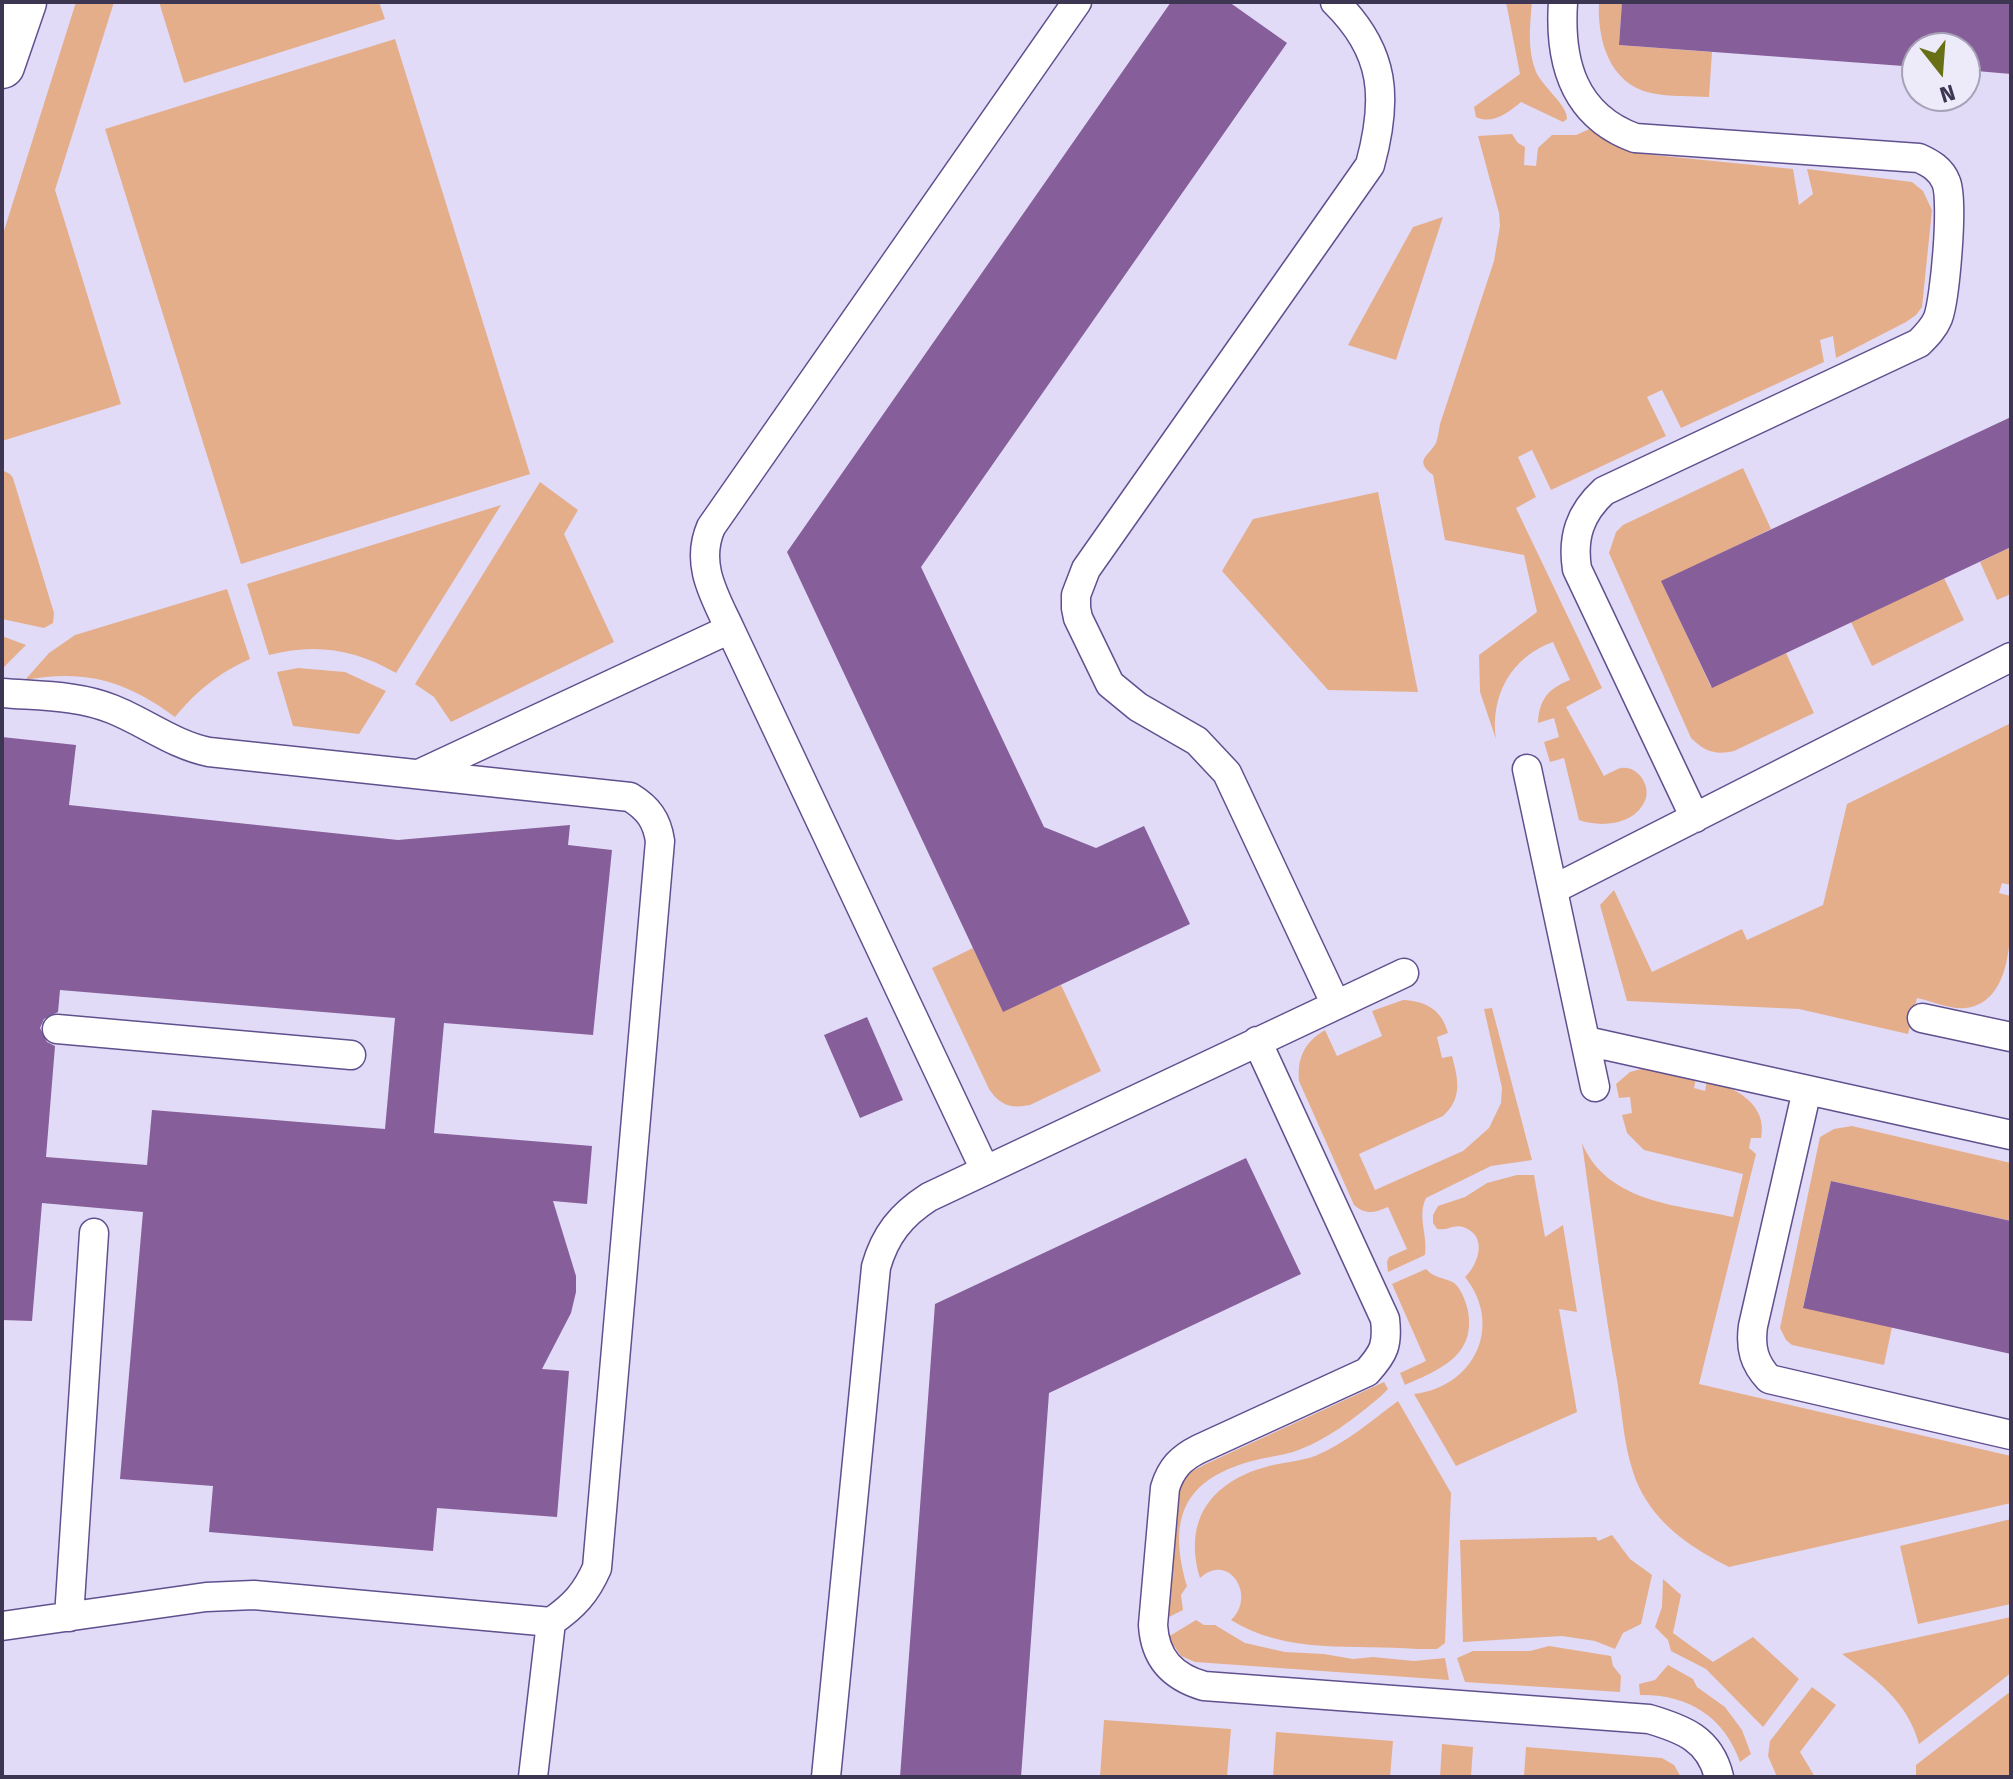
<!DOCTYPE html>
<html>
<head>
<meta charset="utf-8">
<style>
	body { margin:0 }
	#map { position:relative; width:2013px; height:1779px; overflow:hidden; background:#e1dbf8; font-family:"Fira Sans",sans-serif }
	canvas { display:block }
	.frame { position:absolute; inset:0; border:4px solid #3d3653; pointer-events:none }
	.north { position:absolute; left:1901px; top:32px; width:80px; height:80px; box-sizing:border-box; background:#edeaf9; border:2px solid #a7a2b7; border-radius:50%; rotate:163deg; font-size:22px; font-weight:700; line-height:32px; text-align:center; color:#3d3653 }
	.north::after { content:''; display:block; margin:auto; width:28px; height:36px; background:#686f15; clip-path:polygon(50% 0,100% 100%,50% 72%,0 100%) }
</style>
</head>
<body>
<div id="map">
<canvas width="2013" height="1779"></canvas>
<div class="frame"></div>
<div class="north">N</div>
</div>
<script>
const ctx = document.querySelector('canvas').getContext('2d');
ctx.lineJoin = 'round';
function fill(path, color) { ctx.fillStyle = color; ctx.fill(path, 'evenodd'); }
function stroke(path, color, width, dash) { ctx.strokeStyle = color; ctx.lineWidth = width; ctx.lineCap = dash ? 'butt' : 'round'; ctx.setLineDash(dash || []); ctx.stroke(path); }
fill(new Path2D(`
	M 76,2 L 114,2 L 55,190 L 121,404 L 2,441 L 2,237 Z
	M 159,2 L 379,2 L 385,19 L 184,83 Z
	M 1506,2 L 1532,2 C 1530,26 1527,49 1536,72 C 1543,87 1568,106 1567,119 L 1563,122 L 1521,102 C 1508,113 1492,125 1476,117 L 1474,107 L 1520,74 Z
	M 1599,2 L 1622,2 L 1619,45 L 1712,52 L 1709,97 C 1690,96 1670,97 1651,93 C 1609,84 1597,39 1599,2 Z
	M 395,39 L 530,474 L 241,564 L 105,129 Z
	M 1594,127 L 1633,151 L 1644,154 L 1793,169 L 1799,205 L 1813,194 L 1807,169 L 1912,182 L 1923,191 L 1932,210 L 1922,307 L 1916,315 L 1906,322 L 1836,358 L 1833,336 L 1820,340 L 1824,362 L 1681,428 L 1662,390 L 1647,397 L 1666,436 L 1551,490 L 1532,450 L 1518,457 L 1536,497 L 1516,508 L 1602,688 L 1566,707 L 1604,776 C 1608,774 1616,769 1621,768 C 1636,765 1650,783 1646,798 C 1637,825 1601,828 1579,820 L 1564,758 L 1550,762 L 1544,742 L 1559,737 L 1554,718 L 1538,723 C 1539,699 1549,688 1570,680 L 1553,642 C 1511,657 1490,696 1496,739 L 1480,692 L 1479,655 L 1537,612 L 1524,555 L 1445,540 L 1433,475 C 1413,460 1429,456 1436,443 C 1438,438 1439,429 1440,424 L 1494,261 L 1500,226 L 1499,213 L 1478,136 L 1512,134 L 1518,143 L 1525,147 L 1524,165 L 1536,166 L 1538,148 L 1552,135 L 1576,135 Z
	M 1443,217 L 1396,360 L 1348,345 L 1413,227 Z
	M 1743,468 L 1771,529 L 1662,582 L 1711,687 L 1786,653 L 1814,713 L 1734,751 C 1716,755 1705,752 1691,738 L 1609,553 L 1616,532 L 1623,525 Z
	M 2,470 L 10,474 L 13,478 L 54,613 L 53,623 L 44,628 L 2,619 Z
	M 540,482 L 578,510 L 564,534 L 614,642 L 451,722 L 434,697 L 415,684 Z
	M 1378,492 L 1418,692 L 1328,690 L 1222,571 L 1253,519 Z
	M 501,505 L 396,673 C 355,649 315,643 269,655 L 247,584 Z
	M 2011,547 L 2011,594 L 1997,600 L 1980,562 Z
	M 1944,578 L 1964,620 L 1872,666 L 1851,622 Z
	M 227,589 L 250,659 C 218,673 196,692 175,717 C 126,681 86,669 25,680 L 49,653 L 75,635 Z
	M 2,636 L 26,645 L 2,669 Z
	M 298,668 L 345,672 L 386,691 L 359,734 L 293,726 L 277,672 Z
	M 2011,723 L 2011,885 L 2002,883 L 1999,893 L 2011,896 C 2011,933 2013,1002 1966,1008 C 1951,1010 1932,1001 1917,998 L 1908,1034 L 1799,1009 L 1627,1001 L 1600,905 L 1614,890 L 1652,972 L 1742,929 L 1747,940 L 1823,905 L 1847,804 Z
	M 973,948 L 1003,1011 L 1061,985 L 1101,1071 L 1030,1105 C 1010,1109 1000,1105 989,1089 L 932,968 Z
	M 1403,1000 C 1426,1001 1442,1010 1448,1033 L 1437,1037 L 1442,1058 L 1452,1056 C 1458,1079 1463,1098 1443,1116 L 1359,1154 L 1375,1190 L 1463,1151 L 1489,1128 L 1501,1103 L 1502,1088 L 1484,1009 L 1492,1008 L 1532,1160 L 1491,1166 L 1426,1198 C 1417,1216 1428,1236 1425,1255 L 1388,1272 L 1387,1262 L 1389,1257 L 1407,1249 L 1388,1207 C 1374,1213 1366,1215 1354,1205 L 1299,1081 C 1297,1057 1305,1042 1325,1030 L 1337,1056 L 1382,1036 L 1372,1011 Z
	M 1645,1068 L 1696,1078 L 1694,1088 L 1705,1091 L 1707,1080 C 1735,1087 1768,1104 1761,1138 L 1751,1138 L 1749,1148 L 1756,1154 L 1699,1384 L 2011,1456 L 2011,1503 L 1729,1567 C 1694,1549 1662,1529 1642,1493 C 1624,1459 1623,1417 1617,1380 C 1603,1301 1593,1223 1582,1143 C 1607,1203 1678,1205 1733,1217 L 1743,1174 L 1644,1150 L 1627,1133 L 1622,1115 L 1632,1113 L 1630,1097 L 1619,1098 L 1616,1084 L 1630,1072 Z
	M 1852,1126 L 2011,1163 L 2011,1221 L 1831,1181 L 1803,1307 L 1892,1327 L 1884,1365 L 1792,1345 L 1786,1340 L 1780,1328 L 1820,1137 L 1834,1129 Z
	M 1517,1175 L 1534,1175 L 1545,1237 L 1563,1225 L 1577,1312 L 1559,1309 L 1577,1412 L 1456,1466 L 1414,1394 C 1474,1387 1504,1326 1465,1277 C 1479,1264 1488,1235 1463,1227 C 1454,1224 1447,1231 1437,1229 L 1433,1223 L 1433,1215 L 1438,1206 L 1465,1197 L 1487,1183 Z
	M 1426,1269 C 1435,1279 1444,1277 1454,1283 C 1461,1288 1466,1302 1468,1311 C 1476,1356 1439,1370 1405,1385 L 1400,1373 L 1426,1361 L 1392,1284 Z
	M 1384,1382 L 1388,1389 L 1381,1396 C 1355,1418 1326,1441 1293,1452 C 1280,1456 1266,1457 1252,1461 C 1182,1480 1168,1520 1187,1586 L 1181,1595 L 1183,1610 L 1163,1620 C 1166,1586 1165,1507 1182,1481 C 1189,1472 1198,1468 1208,1463 Z
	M 1398,1401 L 1451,1493 L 1445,1643 L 1437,1649 L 1417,1649 C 1355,1644 1286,1655 1231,1620 C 1257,1596 1229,1551 1200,1578 C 1182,1517 1214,1479 1273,1465 C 1287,1462 1301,1461 1315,1456 C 1346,1443 1371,1421 1398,1401 Z
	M 2011,1519 L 2011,1604 L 1918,1624 L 1900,1546 Z
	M 1612,1535 L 1630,1559 L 1652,1575 L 1641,1624 L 1623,1633 L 1615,1649 L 1595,1641 L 1562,1636 L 1463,1642 L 1460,1540 L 1596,1537 L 1598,1541 Z
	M 1663,1579 L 1681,1595 L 1673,1633 L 1713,1662 L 1753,1637 L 1799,1679 L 1763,1727 L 1706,1669 L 1671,1651 L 1668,1640 L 1655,1627 L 1662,1607 Z
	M 2011,1617 L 2011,1673 L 1919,1744 C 1907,1701 1877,1680 1842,1654 Z
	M 1196,1620 L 1204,1625 L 1215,1625 L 1245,1643 L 1285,1652 L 1324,1654 L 1353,1659 L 1373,1657 L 1414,1661 L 1445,1658 L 1449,1680 L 1195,1662 L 1181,1656 L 1168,1637 Z
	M 1549,1646 L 1611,1656 L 1613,1666 L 1621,1676 L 1620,1692 L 1465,1682 L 1457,1658 L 1473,1651 L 1530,1651 Z
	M 1668,1665 L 1693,1679 L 1697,1687 L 1725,1707 L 1742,1730 L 1751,1754 L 1740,1762 C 1724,1716 1687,1694 1640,1695 L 1639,1684 L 1655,1680 Z
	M 1812,1687 L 1836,1705 L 1800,1752 L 1815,1777 L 1777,1777 L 1768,1756 L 1770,1741 Z
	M 2011,1691 L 2011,1777 L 1916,1777 L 1916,1765 Z
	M 1104,1720 L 1231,1729 L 1227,1777 L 1100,1777 Z
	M 1276,1732 L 1393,1741 L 1390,1777 L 1273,1777 Z
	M 1442,1744 L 1473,1747 L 1471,1777 L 1440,1777 Z
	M 1526,1747 L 1662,1758 L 1674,1765 L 1681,1777 L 1524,1776 Z`), '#e5ae8b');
fill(new Path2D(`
	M 1171,2 L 1229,2 L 1287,43 L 921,567 L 1044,827 L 1096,848 L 1144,826 L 1190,924 L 1003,1012 L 787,552 Z
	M 1622,2 L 2011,2 L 2011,74 L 1965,70 L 1965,48 L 1917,48 L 1917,67 L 1619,45 Z
	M 2011,417 L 2011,547 L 1712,688 L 1661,581 Z
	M 2,737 L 76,745 L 69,805 L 398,840 L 570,825 L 568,845 L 612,850 L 593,1035 L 444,1023 L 434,1133 L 592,1146 L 587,1204 L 553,1201 L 576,1276 L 576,1292 L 571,1313 L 542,1369 L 569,1371 L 557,1517 L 437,1508 L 433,1551 L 209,1532 L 213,1486 L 120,1479 L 143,1212 L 42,1203 L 32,1321 L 2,1320 ZM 60,990 L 395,1018 L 385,1129 L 152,1110 L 147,1165 L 46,1157 L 55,1046 L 47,1042 L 40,1028 L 44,1019 L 58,1012 Z
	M 867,1017 L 903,1100 L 860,1118 L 824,1035 Z
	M 1246,1158 L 1301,1274 L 1049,1393 L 1021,1777 L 900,1777 L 935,1304 Z
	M 1831,1181 L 2011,1221 L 2011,1354 L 1803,1308 Z`), '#865e99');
const lane = new Path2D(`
	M 1335,2 C 1386,52 1388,99 1370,165 L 1086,569 L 1076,595 L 1076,608 L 1078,618 L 1110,684 L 1138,707 L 1197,741 L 1227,773 L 1336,1005
	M 1563,2 C 1559,62 1573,115 1635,138 L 1919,158 C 1930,163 1941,169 1946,182 C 1954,200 1945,299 1938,318 C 1934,328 1926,336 1919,343 L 1604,491 C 1580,513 1572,537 1577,569 L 1695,818
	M 2,693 C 38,696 78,695 112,709 C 145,722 174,745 209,752 L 630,797 C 648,808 657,820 660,841 L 597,1568 C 586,1593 574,1606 551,1622
	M 1527,769 L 1595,1087
	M 421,773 L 730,629
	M 1554,889 L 2011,657
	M 1922,1018 L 2011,1037
	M 57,1029 L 351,1055
	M 1257,1041 L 1385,1319 C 1388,1345 1384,1353 1367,1372 L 1199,1449 C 1181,1458 1171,1468 1165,1488 L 1153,1625 C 1155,1659 1173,1677 1204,1686 L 1649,1719 C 1683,1729 1710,1739 1719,1777
	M 1586,1041 L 2011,1135
	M 1807,1090 L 1753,1326 C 1750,1348 1754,1363 1769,1379 L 2011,1435
	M 985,1170 L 730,629 C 714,595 695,564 711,527 L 1077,2
	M 69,1617 L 94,1233
	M 2,1626 L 206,1597 L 254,1595 L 551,1622 L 533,1777
	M 826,1777 L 876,1267 C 885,1235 901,1215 929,1197 L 1404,973`);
const street = new Path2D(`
	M 2,66 L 24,2`);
stroke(lane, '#60508e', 31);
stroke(street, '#60508e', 47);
stroke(lane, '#fff', 28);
stroke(street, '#fff', 44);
</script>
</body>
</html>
